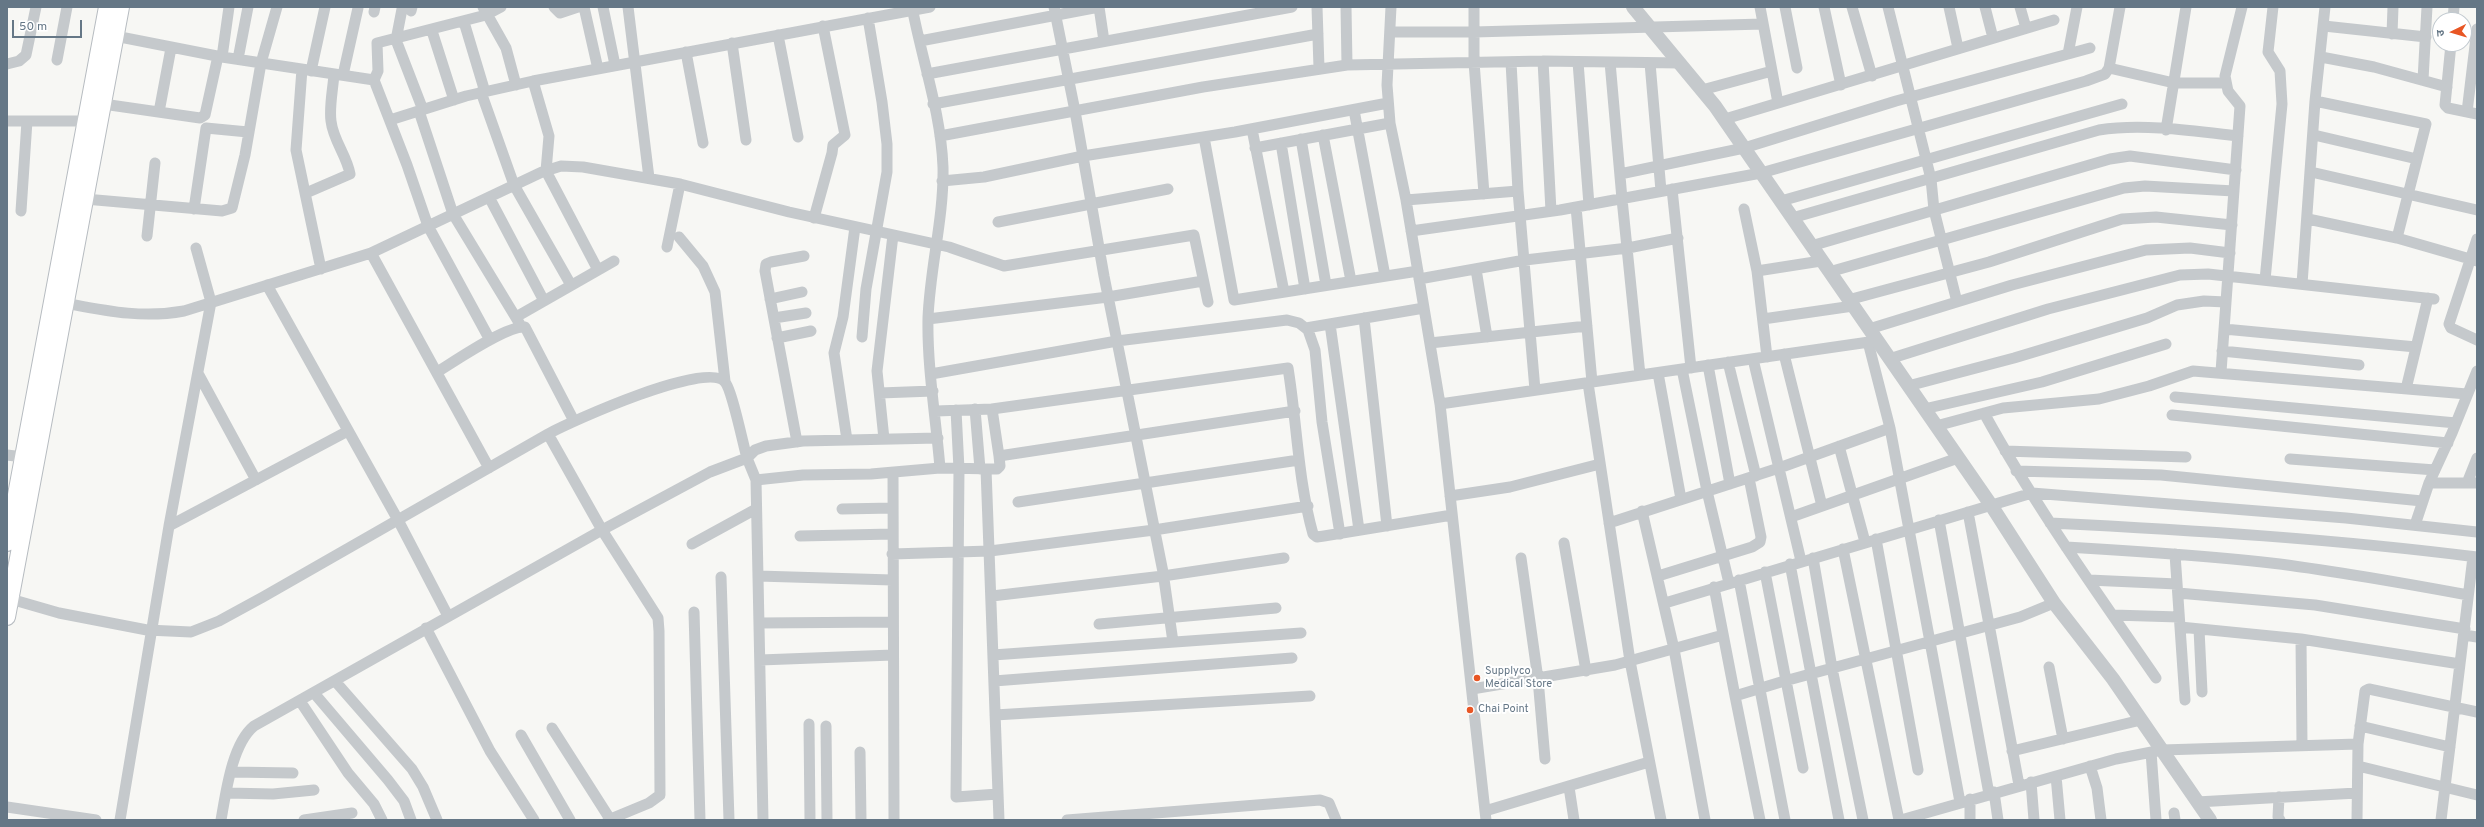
<!DOCTYPE html>
<html>
<head>
<meta charset="utf-8">
<style>
	body { margin:0 }
	#map { position:relative; width:2484px; height:827px; overflow:hidden; background:#f7f7f4; font-family:Overpass,"Noto Sans Devanagari",sans-serif }
	canvas { display:block }
	.frame { position:absolute; inset:0; border:8px solid #657786; pointer-events:none }
	.north { position:absolute; left:2432px; top:12px; width:40px; height:40px; box-sizing:border-box; background:#fff; border:1px solid #c1c9cf; border-radius:50%; rotate:265deg; font-size:11px; font-weight:700; line-height:16px; text-align:center; color:#657786 }
	.north::after { content:''; display:block; margin:auto; width:14px; height:18px; background:#e85624; clip-path:polygon(50% 0,100% 100%,50% 72%,0 100%) }
	.scale { position:absolute; left:12px; top:20px; width:70px; height:18px; box-sizing:border-box; border:2px solid #657786; border-top:0; padding-left:5px; font-size:12px; line-height:14px; white-space:nowrap; color:#657786; -webkit-text-stroke:3px #fff; paint-order:stroke }
</style>
</head>
<body>
<div id="map">
<canvas width="2484" height="827"></canvas>
<div class="frame"></div>
<div class="north">उ</div>
<div class="scale">50 m</div>
</div>
<script>
const ctx = document.querySelector('canvas').getContext('2d');
ctx.lineJoin = 'round';
function stroke(path, color, width, dash) { ctx.strokeStyle = color; ctx.lineWidth = width; ctx.lineCap = dash ? 'butt' : 'round'; ctx.setLineDash(dash || []); ctx.stroke(path); }
function label(font, color, halo, rows, align = 'center') {
  ctx.font = font + ' Overpass,sans-serif'; ctx.lineWidth = 4; ctx.setLineDash([]); ctx.textBaseline = 'middle'; ctx.strokeStyle = halo; ctx.fillStyle = color; for (const [text, x, y, turn = 0] of rows) {
    ctx.save(); ctx.translate(x, y); ctx.rotate((+turn || 0) * Math.PI / 180); ctx.textAlign = isNaN(turn) ? turn : align; if (halo) ctx.strokeText(text, 0, 0); ctx.fillText(text, 0, 0); ctx.restore();
  }
}
const secondary = new Path2D(`
	M 7,543 L 107,7
	M 7,617 L 121,7`);
stroke(secondary, '#b7bcc1', 18);
stroke(new Path2D(`
	M 483,7 L 506,48 L 516,85
	M 554,7 L 560,13 L 578,7
	M 584,7 L 598,69
	M 603,7 L 615,65
	M 628,7 L 649,178
	M 912,7 C 922,60 941,113 943,167 C 944,218 930,267 928,318 C 927,367 936,419 940,468
	M 1054,7 L 1075,111 L 1104,276 L 1163,572 L 1173,642
	M 1099,7 L 1104,41
	M 1317,7 L 1319,68
	M 1346,7 L 1347,65
	M 1391,7 L 1387,85 L 1390,123 L 1406,200 L 1440,404
	M 1474,7 L 1474,62 L 1484,194
	M 1760,7 L 1778,103
	M 1785,7 L 1797,68
	M 1824,7 L 1841,85
	M 1852,7 L 1872,76
	M 1888,7 L 1931,179 L 1934,210 L 1957,302
	M 1949,7 L 1958,48
	M 1985,7 L 1993,38
	M 2020,7 L 2026,28
	M 402,9 L 396,40 L 423,110
	M 411,11 L 412,7
	M 374,12 L 375,7
	M 2453,20 L 2454,7
	M 464,22 L 485,92
	M 2324,26 L 2426,37
	M 432,31 L 454,100
	M 1391,32 L 1474,32 L 1763,24
	M 2392,34 L 2393,7
	M 110,35 L 222,57 L 374,80 L 407,165 L 428,226 L 490,340
	M 778,35 L 798,137
	M 920,41 L 1099,7
	M 732,43 L 746,140
	M 2451,44 L 2445,105 L 2448,108 L 2477,114
	M 686,52 L 703,143
	M 2068,54 L 2077,7
	M 222,57 L 229,7
	M 2321,57 L 2374,67 L 2447,87
	M 238,59 L 248,7
	M 57,60 L 67,7
	M 1543,61 L 1551,211
	M 1511,62 L 1518,191 L 1535,390
	M 1578,62 L 1589,205
	M 1610,62 L 1622,199 L 1640,375
	M 1650,63 L 1661,191
	M 7,64 L 19,61 L 26,55 L 36,7
	M 2109,68 L 2174,83 L 2225,83
	M 302,69 L 296,150 L 321,269
	M 311,71 L 325,7
	M 927,74 L 1292,7
	M 343,75 L 358,8
	M 374,80 L 378,71 L 377,43 L 486,15 L 501,7
	M 2423,80 L 2427,7
	M 533,81 L 549,136 L 546,171 L 598,270
	M 1702,90 L 1772,71
	M 481,92 L 514,185 L 571,285
	M 2315,101 L 2426,124 L 2397,238
	M 103,104 L 200,118 L 205,115 L 218,56
	M 933,104 L 1318,34
	M 1354,110 L 1385,276
	M 419,111 L 453,214 L 521,326
	M 159,112 L 171,48
	M 2467,112 L 2477,29
	M 1725,119 L 2054,20
	M 390,120 L 466,96 L 533,81 L 930,7
	M 7,121 L 85,121
	M 1252,129 L 1284,292
	M 2166,130 L 2186,7
	M 1323,135 L 1351,281
	M 2314,135 L 2417,159
	M 940,136 L 1203,87 L 1347,65 L 1543,61 L 1680,63
	M 1204,137 L 1234,300 L 1418,271
	M 1301,139 L 1326,285
	M 1281,143 L 1305,289
	M 1255,148 L 1390,123
	M 2311,172 L 2477,210
	M 1620,174 L 1744,148 L 1896,101 L 2090,48
	M 942,181 L 984,177 L 1083,156 L 1235,132 L 1388,103
	M 1672,189 L 1691,368
	M 306,193 L 350,174 C 347,156 333,140 331,121 C 329,107 333,89 334,74
	M 489,197 L 544,301
	M 85,199 L 222,211 L 232,208 L 245,155 L 261,63 L 277,7
	M 1406,200 L 1518,191
	M 1781,201 L 2122,104
	M 1576,207 L 1592,382
	M 194,209 L 206,128 L 248,132
	M 1744,209 L 1757,271 L 1767,357
	M 21,211 L 27,121
	M 814,218 L 832,153 L 833,145 L 845,135 L 823,26
	M 1792,218 L 2099,130 C 2142,123 2195,131 2238,136
	M 2308,219 L 2397,238 L 2477,261
	M 998,222 L 1168,189
	M 1411,231 L 1560,210 L 1761,173 L 2086,81 L 2105,74 L 2109,68 L 2120,7
	M 147,236 L 155,163
	M 679,237 L 703,266 L 715,292 L 725,381
	M 2477,239 L 2449,324 L 2451,328 L 2477,340
	M 1811,246 L 2110,159 L 2130,156 L 2236,170
	M 667,247 L 680,184
	M 371,253 L 489,468
	M 1476,269 L 1487,337
	M 1757,271 L 1821,261
	M 1829,272 L 2124,188 L 2145,186 L 2234,191
	M 1419,279 L 1525,260 L 1628,248 L 1678,238
	M 2265,280 L 2282,104 L 2280,71 L 2268,52 L 2273,7
	M 2302,284 L 2315,101 L 2325,7
	M 267,285 L 398,520 L 448,616
	M 770,299 L 802,292
	M 1848,300 L 1989,262 L 2122,219 L 2156,217 L 2232,225
	M 60,302 C 103,310 140,319 184,311 L 371,253 L 542,172 L 561,166 L 583,167 L 680,184 L 789,212 L 949,247 L 1004,266 L 1194,235 L 1208,302
	M 516,317 L 614,261
	M 774,318 L 806,313
	M 1364,318 L 1387,526
	M 928,319 L 1108,297 L 1203,281
	M 1763,319 L 1853,306
	M 1330,324 L 1359,530
	M 1306,328 L 1424,308
	M 1869,329 L 2012,285 L 2146,250 L 2190,248 L 2230,253
	M 2224,329 L 2416,347
	M 862,337 L 866,289 L 887,172 L 887,144 L 882,102 L 868,18
	M 777,338 L 811,331
	M 1868,342 L 1890,428 L 1960,802
	M 1430,343 L 1587,326
	M 2222,351 L 2359,365
	M 1784,354 L 1822,506
	M 1753,359 L 1801,561
	M 1889,359 L 2048,309 L 2180,275 L 2208,274 L 2434,299
	M 1728,362 L 1756,476
	M 1708,365 L 1730,484
	M 1682,369 L 1707,491 L 1729,583
	M 437,372 C 455,361 507,325 525,327 L 574,421
	M 2221,372 L 2240,106 L 2228,91 L 2225,76 L 2242,7
	M 1658,373 L 1681,499
	M 931,374 L 1117,341 L 1287,320 L 1299,323 L 1308,330 L 1315,350 L 1322,422 L 1340,534
	M 199,375 L 256,480
	M 1588,383 L 1630,661 L 1661,820
	M 1908,386 L 2014,358 L 2147,318 L 2177,305 L 2204,301 L 2226,302
	M 2406,389 L 2428,298
	M 880,393 L 933,391
	M 2175,397 L 2456,423
	M 975,409 L 980,469
	M 1924,409 L 2042,382 L 2166,344
	M 956,410 L 959,469 L 956,797 L 998,794
	M 936,411 L 992,409
	M 1984,413 C 2035,506 2096,591 2156,678
	M 2172,415 L 2448,443
	M 1936,426 L 2003,408 L 2099,399 L 2149,386 L 2193,371 L 2467,394
	M 548,434 C 572,421 707,360 725,382 C 732,390 743,444 747,458 L 755,450 L 766,446 L 803,441 L 938,438
	M 884,439 L 877,371 L 893,235
	M 847,440 L 834,353 L 843,317 L 855,227
	M 797,442 L 765,271 L 766,264 L 771,262 L 804,256
	M 1839,446 L 1865,542
	M 2005,451 L 2186,457
	M 7,455 L 23,457
	M 999,456 L 992,409 L 1288,368 C 1297,423 1298,481 1313,534 L 1317,537 L 1324,536 L 1452,515
	M 2290,459 L 2435,470
	M 986,469 L 999,820
	M 2016,471 L 2161,475 L 2422,501
	M 893,473 L 894,820
	M 756,480 L 763,820
	M 2429,483 L 2477,483
	M 2467,483 L 2477,458
	M 1450,496 L 1510,487 L 1600,464
	M 1018,502 L 1299,460
	M 842,509 L 893,508
	M 1642,511 L 1674,649 L 1705,820
	M 1968,512 L 2019,785
	M 1791,517 L 1958,458
	M 1939,520 L 1989,794
	M 1609,523 L 1779,468 L 1890,428
	M 2050,523 C 2192,530 2335,539 2477,557
	M 2415,525 L 2429,483 L 2452,433 L 2477,371
	M 169,526 L 348,431
	M 800,536 L 893,534
	M 1876,539 L 1918,770
	M 1564,543 L 1586,671
	M 692,544 L 756,509
	M 2066,547 C 2135,551 2203,555 2271,563 C 2337,571 2403,583 2468,595
	M 1843,549 L 1899,820
	M 892,554 L 990,551 L 1154,530 L 1308,506
	M 2175,554 L 2185,700
	M 1521,558 L 1538,679 L 1545,759
	M 1813,558 L 1832,668 L 1863,820
	M 1790,564 L 1839,820
	M 1765,572 L 1803,768
	M 758,576 L 892,580
	M 1658,576 L 1752,547 L 1760,542 L 1761,537 L 1749,478
	M 721,577 L 729,820
	M 1739,580 L 1785,820
	M 2089,580 L 2177,584
	M 1714,587 L 1735,696 L 1781,682 L 2020,617 L 2054,603
	M 2178,593 L 2315,605 L 2465,629
	M 992,596 L 1163,576 L 1284,558
	M 7,598 L 59,613 L 147,630 L 191,632 L 219,621 L 263,597 L 548,434 L 602,530 L 710,472 L 747,458 L 756,480 L 803,475 L 871,474 L 940,468 L 997,469 L 1000,466 L 999,456 L 1295,411
	M 1665,603 L 2032,493 L 2346,518 L 2477,532
	M 694,612 L 700,820
	M 2113,615 L 2179,617
	M 759,623 L 892,622
	M 1099,624 L 1276,608
	M 2180,627 L 2301,639 L 2460,664
	M 426,628 L 490,751 L 534,820
	M 2199,629 L 2202,692
	M 2464,635 L 2477,637
	M 2301,639 L 2302,745
	M 993,655 L 1301,633
	M 760,660 L 893,655
	M 2049,667 L 2063,739
	M 335,681 L 412,769 L 423,787 L 437,820
	M 994,681 L 1292,658
	M 1472,689 L 1615,665 L 1723,635
	M 314,693 L 388,780 L 404,801 L 411,820
	M 1735,696 L 1760,820
	M 300,701 L 348,773 L 374,804 L 382,820
	M 995,715 L 1310,696
	M 809,724 L 810,820
	M 826,726 L 827,820
	M 2360,726 L 2450,747
	M 552,728 L 610,819
	M 521,735 L 570,820
	M 2012,751 L 2141,720
	M 860,752 L 861,820
	M 2151,752 L 2156,820
	M 2090,766 L 2097,788 L 2101,820
	M 2358,766 L 2477,795
	M 232,772 L 293,773
	M 2056,776 L 2060,820
	M 2031,782 L 2034,820
	M 1569,787 L 1574,820
	M 1994,792 L 1998,820
	M 227,793 L 273,794 L 314,790
	M 2279,797 L 2278,817 L 2280,820
	M 1970,799 L 1970,820
	M 2197,802 L 2357,793
	M 7,807 L 96,820
	M 1485,811 L 1649,762
	M 2174,813 L 2175,820
	M 120,820 L 169,526 L 211,302 L 196,248
	M 221,820 C 226,792 232,744 254,726 L 602,530 L 658,618 L 659,631 L 660,795 L 649,803 L 608,820
	M 304,820 L 352,813
	M 1067,820 L 1320,800 L 1329,803 L 1336,820
	M 1486,820 L 1440,404 L 1876,341
	M 1901,820 L 2116,759 L 2162,750 L 2358,744
	M 2357,820 L 2358,744 L 2365,691 L 2369,689 L 2477,712
	M 2441,820 L 2473,557`), '#c5c9cc', 11);
stroke(new Path2D(`
	M 1633,7 L 1715,106 L 1991,505 L 2054,603 L 2113,679 L 2210,820`), '#c5c9cc', 14);
stroke(secondary, '#fff', 16);
for (const [x, y, r, color] of [
	[1477,678,4,"#e85624"],
	[1470,710,4,"#e85624"]
]) { const dot = new Path2D(); dot.arc(x, y, r, 0, 2 * Math.PI); ctx.fillStyle = color; ctx.fill(dot); stroke(dot, '#fff', 1.5); }
label('11px', '#657786', '#fff', [
	["Supplyco",1485,672],
	["Medical Store",1485,685],
	["Chai Point",1478,710]
], 'left');
</script>
</body>
</html>
